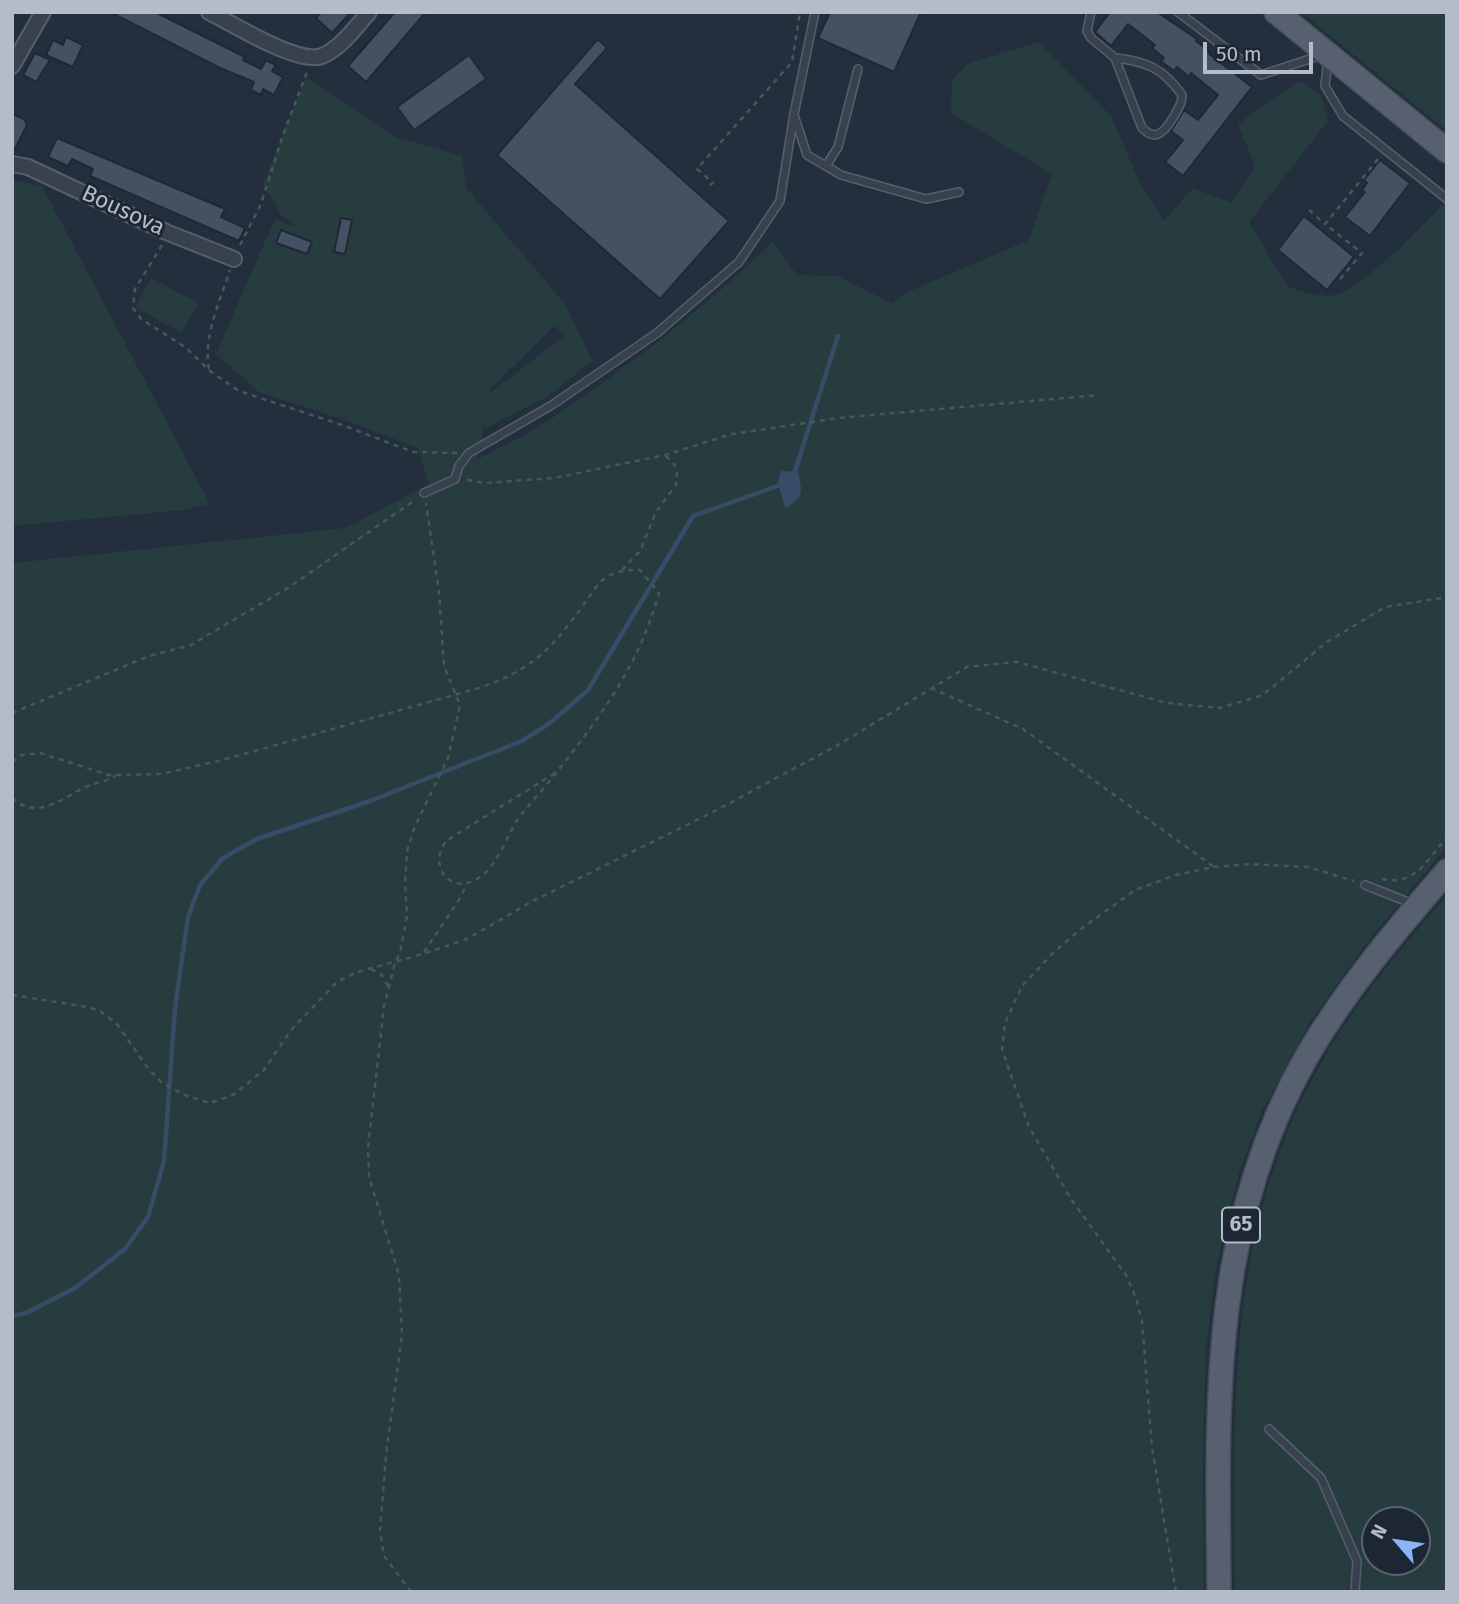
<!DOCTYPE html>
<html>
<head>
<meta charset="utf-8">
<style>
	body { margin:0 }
	#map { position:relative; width:1459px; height:1604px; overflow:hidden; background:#242f3e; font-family:"Fira Sans",sans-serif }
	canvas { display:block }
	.frame { position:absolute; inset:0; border:14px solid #b4bcc9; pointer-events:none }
	.north { position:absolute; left:1361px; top:1506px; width:70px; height:70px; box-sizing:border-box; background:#1d2633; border:2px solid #59626f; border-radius:50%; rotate:299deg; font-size:19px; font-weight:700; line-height:28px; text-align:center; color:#b4bcc9 }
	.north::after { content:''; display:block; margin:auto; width:24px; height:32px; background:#8ab4f8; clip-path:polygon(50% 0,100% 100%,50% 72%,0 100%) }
	.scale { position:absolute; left:1203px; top:42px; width:110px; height:32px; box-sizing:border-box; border:4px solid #b4bcc9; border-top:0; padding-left:9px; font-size:21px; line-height:24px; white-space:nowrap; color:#b4bcc9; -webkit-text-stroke:5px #1d2633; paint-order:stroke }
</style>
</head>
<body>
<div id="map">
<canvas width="1459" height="1604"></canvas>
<div class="frame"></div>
<div class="north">N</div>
<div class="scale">50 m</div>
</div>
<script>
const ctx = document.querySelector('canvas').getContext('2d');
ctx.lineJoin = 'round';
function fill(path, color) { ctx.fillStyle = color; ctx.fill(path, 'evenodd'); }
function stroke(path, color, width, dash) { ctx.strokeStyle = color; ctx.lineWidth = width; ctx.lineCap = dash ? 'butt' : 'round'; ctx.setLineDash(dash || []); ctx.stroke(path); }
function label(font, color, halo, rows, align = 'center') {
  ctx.font = font + ' "Fira Sans",sans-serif'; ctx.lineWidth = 6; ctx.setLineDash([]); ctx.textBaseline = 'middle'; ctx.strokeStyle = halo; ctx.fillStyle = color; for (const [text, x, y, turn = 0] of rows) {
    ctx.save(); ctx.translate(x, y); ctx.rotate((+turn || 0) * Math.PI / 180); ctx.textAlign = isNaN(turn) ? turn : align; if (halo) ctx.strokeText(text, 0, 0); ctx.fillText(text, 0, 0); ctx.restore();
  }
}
fill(new Path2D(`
	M 1301,12 L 1447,12 L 1447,131 Z
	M 1039,42 L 1111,116 L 1140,183 L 1164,221 L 1193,188 L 1231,203 L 1255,166 L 1238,124 L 1299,81 L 1321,95 L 1328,121 L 1249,222 L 1288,287 C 1302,291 1316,297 1330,296 C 1361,293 1424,223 1447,200 L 1447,847 L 1364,946 L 1310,1022 L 1262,1111 L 1239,1173 L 1216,1268 L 1206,1350 L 1203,1455 L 1204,1592 L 12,1592 L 12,563 L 346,528 L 429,484 L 418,448 L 345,420 L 259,392 L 216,354 L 275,219 L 299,228 L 282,216 L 263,184 L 306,77 L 395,137 L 462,156 L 467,189 L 566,305 L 592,361 L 547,397 L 484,429 L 484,415 L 482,445 L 476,460 C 501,447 527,435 551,419 C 626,368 709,305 773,242 L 797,275 L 838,276 L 892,304 L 905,293 L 1029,240 L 1052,174 L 951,113 L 952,80 L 967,64 ZM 554,326 L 565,335 L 489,394 L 490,389 Z
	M 12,180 L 42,186 L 210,504 L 184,510 L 12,526 Z
	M 151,278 L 198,303 L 182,333 L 135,307 Z
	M 1447,895 L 1447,1592 L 1235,1592 C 1234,1407 1225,1231 1320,1065 C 1355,1003 1401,948 1447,895 ZM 1375,1520 L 1417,1520 L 1417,1562 L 1375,1562 Z`), '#263c3f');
fill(new Path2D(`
	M 781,471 L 798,472 C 802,491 805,498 785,508 L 778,482 Z`), '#394c67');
stroke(new Path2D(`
	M 791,474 L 795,471 L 838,336
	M 12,1316 L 26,1313 L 75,1288 L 125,1249 L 148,1217 L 164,1161 L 175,1008 L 188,917 L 200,885 L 223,858 L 257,839 L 370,801 L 522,741 L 550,723 L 588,690 L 693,516 L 783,484`), '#394c67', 4.5);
const building = new Path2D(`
	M 110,12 L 155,12 L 245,57 L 243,60 L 261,69 L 266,60 L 276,65 L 272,71 L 283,77 L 274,95 L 263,89 L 261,95 L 251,90 L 254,82 L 220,68 Z
	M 321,12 L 351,12 L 332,33 L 316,18 Z
	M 395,12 L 426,12 L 366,82 L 348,66 Z
	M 830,12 L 921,12 L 894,72 L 818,38 Z
	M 1110,12 L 1157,12 L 1197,39 L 1196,41 L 1209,51 L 1208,53 L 1252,87 L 1183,176 L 1165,162 L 1183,140 L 1171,131 L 1184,110 L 1198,120 L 1218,95 L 1191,73 L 1189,77 L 1177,67 L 1174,71 L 1161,61 L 1164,58 L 1152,48 L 1155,45 L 1128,24 L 1111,46 L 1095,32 Z
	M 66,37 L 83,45 L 73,67 L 46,55 L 53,40 L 63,45 Z
	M 598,39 L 607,48 L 575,84 L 729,221 L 660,299 L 497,155 Z
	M 35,53 L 50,60 L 36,82 L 23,75 Z
	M 469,55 L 486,79 L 414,130 L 397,107 Z
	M 12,114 L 24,119 L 27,125 L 12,155 Z
	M 57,138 L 225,209 L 221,217 L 245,228 L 239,241 L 90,176 L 93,169 L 72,159 L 68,166 L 48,157 Z
	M 1380,160 L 1410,183 L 1370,236 L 1345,217 L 1365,192 L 1362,190 L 1367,183 L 1364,180 Z
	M 1304,216 L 1354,257 L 1327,290 L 1278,250 Z
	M 341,218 L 352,220 L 345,254 L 334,252 Z
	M 281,230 L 312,242 L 307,254 L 276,243 Z`);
fill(building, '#455162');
stroke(building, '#1f2835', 2);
const service = new Path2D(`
	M 1091,12 L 1087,31 L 1091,38 L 1115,58 L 1142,128 C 1147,132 1152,137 1158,134 C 1167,131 1183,104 1182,95 C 1164,69 1146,61 1115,58
	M 1178,12 L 1261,75 L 1322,55
	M 1328,59 L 1325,86 L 1343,116 L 1447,199
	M 795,118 L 807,155 L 841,175 L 926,199 L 959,192
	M 826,166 L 838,147 L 858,69
	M 424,493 L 455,479 L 459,466 L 469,453 L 552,405 L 657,333 L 739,262 L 780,201 L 794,114 L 815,12
	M 1365,885 L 1413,904
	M 1269,1429 L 1321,1478 L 1357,1561 L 1355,1592`);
const minor = new Path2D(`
	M 209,12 C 233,24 298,65 322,56 C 341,48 356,27 369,12
	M 12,66 L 43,12
	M 12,164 L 28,167 L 166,232 L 234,259`);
const primary = new Path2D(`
	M 1276,12 L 1447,151
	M 1219,1592 C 1217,1405 1210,1225 1307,1056 C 1346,989 1396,930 1447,871`);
stroke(service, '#565f6c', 10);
stroke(minor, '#565f6c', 18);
stroke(primary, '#414a57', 26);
stroke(new Path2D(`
	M 710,185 L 713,183 L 697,169 L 792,62 L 800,12
	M 1309,210 L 1325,224
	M 162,245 L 135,289 L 133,308 L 141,319 L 185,347 L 210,371 L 239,391 L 342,425 L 413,452 L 457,453
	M 240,245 L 261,204 L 283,135 L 307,72
	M 1340,279 L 1362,253 L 1325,224 L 1379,158
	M 209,369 C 203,336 220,301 230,270
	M 467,480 L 485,483 L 554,478 L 665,455 L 732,434 L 838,418 L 1099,395
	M 622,570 L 640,551 L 656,512 L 676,485 L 677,474 L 674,464 L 665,455
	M 931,688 L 1023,729 L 1214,867
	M 12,713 L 149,656 L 191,645 L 288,588 L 415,500
	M 12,762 L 22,755 L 40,753 L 109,775 L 162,774 L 226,759 L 479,688 C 543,667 561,636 599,583 C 613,571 623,570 640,570 L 659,593 C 638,668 600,717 553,777 C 541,792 527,806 516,822 C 505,840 496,869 477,879 C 449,895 428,866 446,841 L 558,771
	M 12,798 C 39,822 64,796 90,785 C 99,782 109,781 116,775
	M 1382,879 C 1416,886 1427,860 1447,837
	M 424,952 L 459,900 L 467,884
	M 371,969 L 382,975 L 388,986
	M 12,995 L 88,1007 L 100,1011 L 117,1024 L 147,1067 L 162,1083 L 187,1096 L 210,1103 L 233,1095 L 264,1070 L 291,1030 L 337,982 L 357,972 L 423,954 L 467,939 L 533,901 L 713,812 L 838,745 L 967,667 L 1017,662 L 1167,703 L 1220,708 L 1263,695 L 1327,642 L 1385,607 L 1447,597
	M 411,1592 L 384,1556 L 380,1531 L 386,1455 L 402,1335 L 399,1275 L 369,1177 L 368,1148 L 384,1006 L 395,963 L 400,953 L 407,916 L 405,884 L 407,851 L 415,826 L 448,758 L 460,705 L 444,666 L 439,592 L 426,503
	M 1176,1592 L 1152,1448 L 1142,1321 L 1136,1298 L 1126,1275 L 1071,1199 L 1029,1127 L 1002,1049 L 1005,1023 L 1022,986 L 1051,955 L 1081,929 L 1135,890 L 1176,875 L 1214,867 L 1251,864 L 1308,867 L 1354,881`), '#44595c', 2.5, [5, 5]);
stroke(service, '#38414e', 7);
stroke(minor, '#38414e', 14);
stroke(primary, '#56606e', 23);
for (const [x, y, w] of [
	[1241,1225,38]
]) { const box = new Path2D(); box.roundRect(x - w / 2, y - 17.5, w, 35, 5); ctx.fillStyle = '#1d2633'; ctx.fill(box); stroke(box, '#b4bcc9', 2); }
label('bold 21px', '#b4bcc9', null, [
	["65",1241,1225]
]);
label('23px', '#b4bcc9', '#1d2633', [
	["Bousova",123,211,25]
]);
</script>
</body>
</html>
